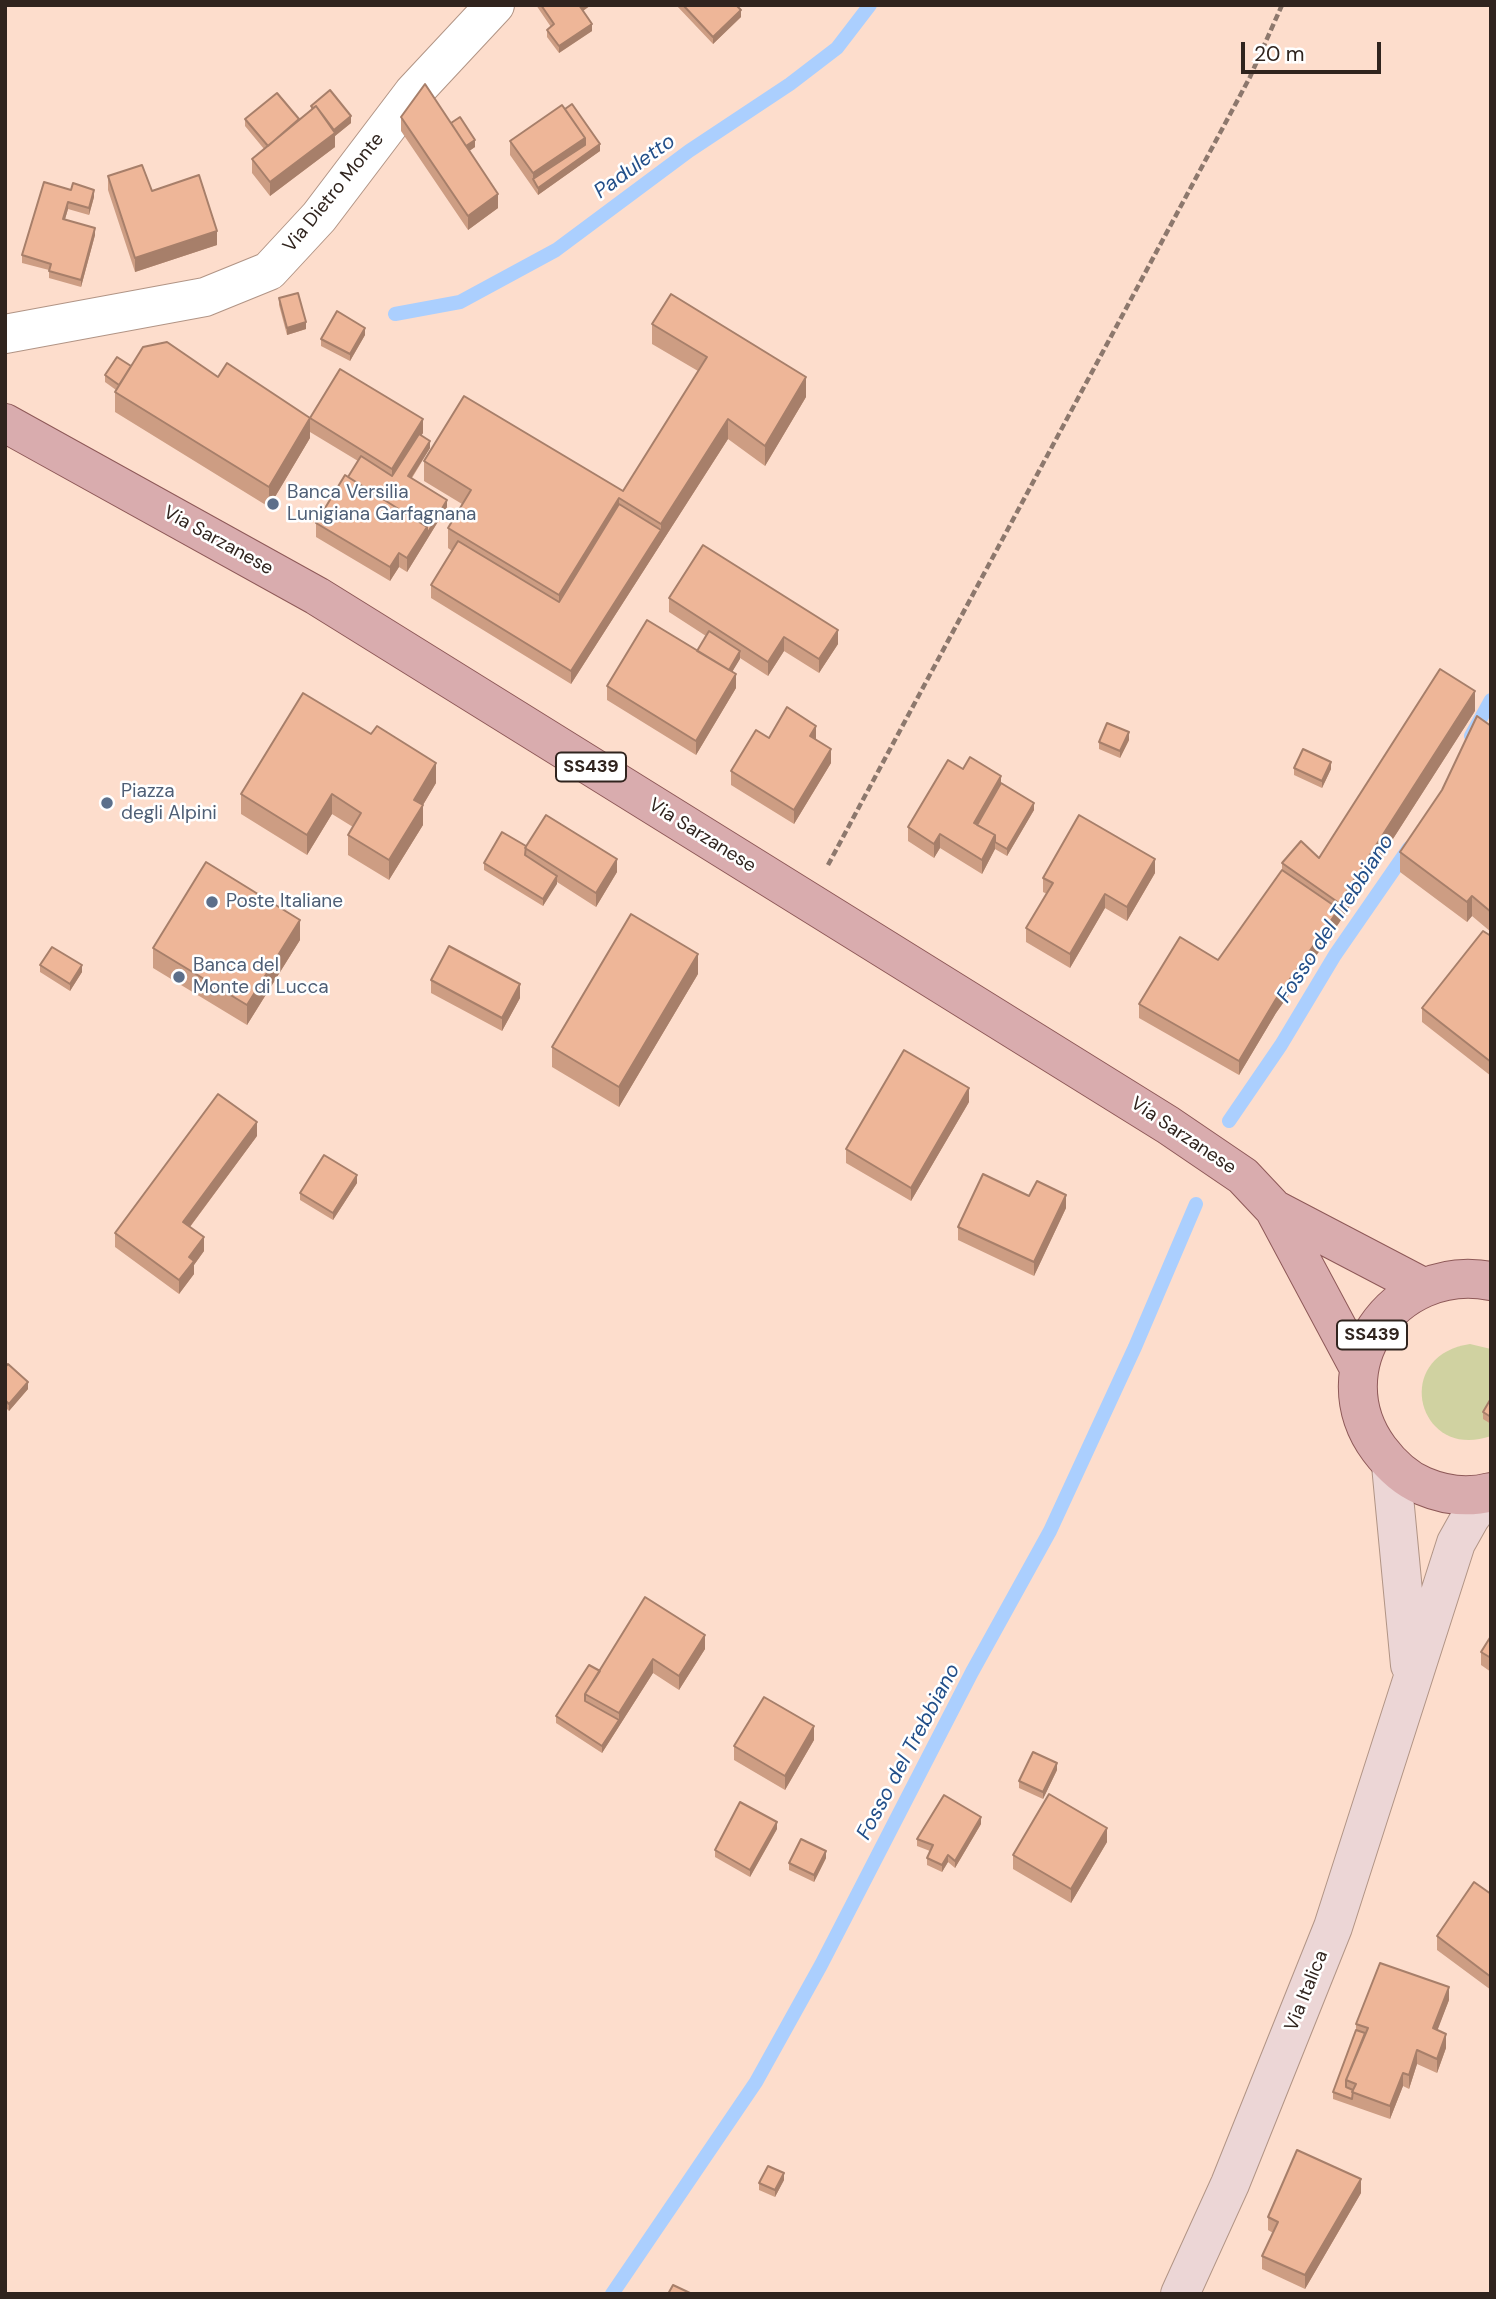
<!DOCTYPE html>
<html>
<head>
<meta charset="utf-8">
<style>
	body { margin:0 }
	#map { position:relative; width:1496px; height:2299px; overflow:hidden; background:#fdddcc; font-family:"DM Sans",sans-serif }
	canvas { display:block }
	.frame { position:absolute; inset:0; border:7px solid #30241e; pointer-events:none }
	.scale { position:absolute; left:1241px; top:42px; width:140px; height:32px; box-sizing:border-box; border:4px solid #30241e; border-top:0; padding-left:9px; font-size:21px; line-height:24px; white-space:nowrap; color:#30241e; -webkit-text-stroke:5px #fff; paint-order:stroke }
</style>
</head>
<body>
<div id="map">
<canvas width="1496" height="2299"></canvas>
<div class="frame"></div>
<div class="scale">20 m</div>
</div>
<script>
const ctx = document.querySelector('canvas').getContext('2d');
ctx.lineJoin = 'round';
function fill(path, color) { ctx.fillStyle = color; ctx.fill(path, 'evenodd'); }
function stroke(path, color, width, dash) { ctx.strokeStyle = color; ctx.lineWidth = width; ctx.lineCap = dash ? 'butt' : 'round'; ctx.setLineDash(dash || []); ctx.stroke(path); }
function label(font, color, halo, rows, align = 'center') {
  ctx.font = font + ' "DM Sans",sans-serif'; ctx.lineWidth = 5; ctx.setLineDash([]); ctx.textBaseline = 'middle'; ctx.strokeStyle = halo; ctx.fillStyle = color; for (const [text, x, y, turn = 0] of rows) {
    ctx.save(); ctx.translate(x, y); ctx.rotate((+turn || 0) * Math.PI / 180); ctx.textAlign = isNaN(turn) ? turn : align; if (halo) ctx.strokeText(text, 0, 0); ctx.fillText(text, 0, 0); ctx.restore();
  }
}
fill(new Path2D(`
	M 1470,1344 L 1491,1349 L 1491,1436 C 1418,1462 1390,1356 1470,1344 Z`), '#d0d2a1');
stroke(new Path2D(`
	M 395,314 L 460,302 L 556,250 L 689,151 L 790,84 L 837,48 L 870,5
	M 1471,736 L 1491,700
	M 1229,1121 L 1281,1045 L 1335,955 L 1409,848
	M 612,2294 L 756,2082 L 821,1965 L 972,1672 L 1050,1531 L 1135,1347 L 1196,1204`), '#abcffe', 14);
const street = new Path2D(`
	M 5,334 L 205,297 L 269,271 L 319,217 L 413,93 L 495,5`);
const secondary = new Path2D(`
	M 1391,1465 L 1410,1665
	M 1180,2294 L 1230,2184 L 1333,1927 L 1456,1543 L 1470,1518 L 1488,1493`);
const primary = new Path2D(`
	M 5,423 L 317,596 L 1168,1125 L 1243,1176 L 1274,1209 L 1359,1368
	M 1274,1209 L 1423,1287
	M 1491,1281 C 1393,1262 1320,1369 1379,1449 C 1391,1465 1404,1478 1423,1486 C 1444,1495 1468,1498 1491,1492`);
stroke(street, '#b19485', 40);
stroke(secondary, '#b19485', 40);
stroke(primary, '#8e5958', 40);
stroke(new Path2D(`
	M 828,865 L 1250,77 L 1282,5`), '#8d786d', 4.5, [7, 3.5]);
stroke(street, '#fff', 38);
stroke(secondary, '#ecd6d6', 38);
stroke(primary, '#d9acae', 38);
fill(new Path2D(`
	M 536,5 L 591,5 L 583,11 L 592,31 L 559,53 L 547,37 L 547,30 L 551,27 Z
	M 676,5 L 736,5 L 741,17 L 713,44 Z
	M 311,106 L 351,123 L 335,136 L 335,147 L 270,196 L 252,173 L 252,159 L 264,149 L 245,126 L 245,119 L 299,119 L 311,110 Z
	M 401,117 L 451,123 L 475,147 L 469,151 L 498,208 L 468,230 L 401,131 Z
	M 510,141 L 600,151 L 538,195 L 510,155 Z
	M 108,176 L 152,191 L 217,245 L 135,272 L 108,190 Z
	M 71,190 L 94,197 L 89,215 L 68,209 L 65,219 L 95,235 L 81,287 L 49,278 L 49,270 L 22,263 L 22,255 Z
	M 279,298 L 306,329 L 287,335 L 279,305 Z
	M 652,324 L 806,397 L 765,466 L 728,439 L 571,684 L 431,598 L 431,585 L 452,551 L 448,548 L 448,528 L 462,504 L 424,481 L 424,461 L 623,491 L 698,371 L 652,344 Z
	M 365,335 L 350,361 L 321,346 L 321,339 Z
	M 131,366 L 218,377 L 310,418 L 423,433 L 421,435 L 430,448 L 412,478 L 447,507 L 407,572 L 399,567 L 390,581 L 316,537 L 316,523 L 348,477 L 358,461 L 310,432 L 310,438 L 269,507 L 115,412 L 115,392 L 116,390 L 105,382 L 105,375 Z
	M 669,598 L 838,644 L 819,673 L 784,651 L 768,676 L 740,658 L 732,672 L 736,688 L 696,755 L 607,700 L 607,686 L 697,651 L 706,636 L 669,612 Z
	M 1475,711 L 1339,923 L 1276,1013 L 1239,1075 L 1139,1018 L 1139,1004 L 1218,960 L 1282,870 L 1282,863 L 1319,858 Z
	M 1491,726 L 1491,932 L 1472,916 L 1467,922 L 1400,872 L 1400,852 Z
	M 769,738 L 816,740 L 831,763 L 794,824 L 731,785 L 731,771 Z
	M 1129,740 L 1120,758 L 1099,749 L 1099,742 Z
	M 1294,768 L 1331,769 L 1322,788 L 1294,775 Z
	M 963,769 L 1001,783 L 1034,810 L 1007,856 L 995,849 L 982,874 L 940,848 L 934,858 L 908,841 L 908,827 Z
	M 436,783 L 423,805 L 423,825 L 389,880 L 348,855 L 348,835 L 353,827 L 332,814 L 307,855 L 241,814 L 241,794 Z
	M 526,846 L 617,872 L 596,907 L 557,882 L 543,906 L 484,870 L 484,863 Z
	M 1155,873 L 1127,921 L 1105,908 L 1070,968 L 1026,942 L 1026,928 L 1047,894 L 1043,892 L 1043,878 Z
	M 1491,936 L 1491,1076 L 1422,1022 L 1422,1008 Z
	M 300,940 L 247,1025 L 153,968 L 153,948 Z
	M 40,965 L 82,972 L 70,991 L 40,972 Z
	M 698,974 L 619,1107 L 552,1067 L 552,1047 Z
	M 431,980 L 520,998 L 502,1031 L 431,993 Z
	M 969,1102 L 911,1201 L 846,1163 L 846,1149 Z
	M 257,1136 L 190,1227 L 204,1251 L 194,1265 L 194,1274 L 179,1294 L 115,1247 L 115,1233 Z
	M 357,1183 L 333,1220 L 300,1200 L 300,1193 Z
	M 1029,1196 L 1066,1208 L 1034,1276 L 958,1240 L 958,1227 Z
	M 5,1367 L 28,1389 L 9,1411 L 5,1407 Z
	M 1490,1400 L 1491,1424 L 1483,1419 L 1483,1412 Z
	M 645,1597 L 705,1649 L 679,1690 L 653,1673 L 602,1753 L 556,1723 L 556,1716 L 600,1671 Z
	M 1491,1636 L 1491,1672 L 1481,1665 L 1481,1652 Z
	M 814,1740 L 785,1790 L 734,1760 L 734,1746 Z
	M 1057,1770 L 1043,1799 L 1019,1788 L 1019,1781 Z
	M 981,1824 L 955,1868 L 948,1862 L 942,1872 L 927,1865 L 927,1858 L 930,1851 L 917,1846 L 917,1839 Z
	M 777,1829 L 750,1877 L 715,1857 L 715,1850 Z
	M 1107,1842 L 1071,1903 L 1013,1869 L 1013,1855 Z
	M 826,1858 L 814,1882 L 789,1870 L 789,1863 Z
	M 1491,1894 L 1491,1990 L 1437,1950 L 1437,1936 Z
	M 1449,2000 L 1437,2030 L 1446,2048 L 1437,2073 L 1417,2064 L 1409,2089 L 1403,2086 L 1390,2119 L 1333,2099 L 1333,2092 L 1356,2030 L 1356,2024 Z
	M 784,2180 L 775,2197 L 759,2190 L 759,2183 Z
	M 1361,2193 L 1305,2289 L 1262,2269 L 1262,2256 L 1273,2233 L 1268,2230 L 1268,2217 Z`), '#cd9d83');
fill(new Path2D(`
	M 580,5 L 591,5 L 580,13 Z
	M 741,10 L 741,17 L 713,44 L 713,37 Z
	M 592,24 L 592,31 L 559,53 L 559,46 Z
	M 351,116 L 351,123 L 335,136 L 335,147 L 270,196 L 270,182 Z
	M 585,138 L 585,152 L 533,179 L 533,187 L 533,173 Z
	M 475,140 L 475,147 L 462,156 L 462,149 Z
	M 600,144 L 600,151 L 538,195 L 538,188 Z
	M 94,190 L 94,197 L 89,215 L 89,208 Z
	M 498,194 L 498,208 L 468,230 L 468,216 Z
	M 68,202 L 68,209 L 63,226 L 63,219 Z
	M 95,228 L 95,235 L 81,287 L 81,280 Z
	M 217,231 L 217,245 L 135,272 L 135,258 Z
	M 306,322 L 306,329 L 287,335 L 287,328 Z
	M 365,328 L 365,335 L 350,361 L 350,354 Z
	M 806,377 L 806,397 L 765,466 L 765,446 Z
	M 310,418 L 310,438 L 269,507 L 269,487 Z
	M 423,419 L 423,433 L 392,483 L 392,469 Z
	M 728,419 L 728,439 L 571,684 L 571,671 L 661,530 L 661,524 Z
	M 430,441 L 430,448 L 408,483 L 408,476 Z
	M 619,498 L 619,518 L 559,615 L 559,595 Z
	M 447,500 L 447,507 L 407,572 L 407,558 L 427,527 Z
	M 399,553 L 399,567 L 390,581 L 390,567 Z
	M 838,630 L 838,644 L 819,673 L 819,659 Z
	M 784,637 L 784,651 L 768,676 L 768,662 Z
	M 740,651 L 740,659 L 726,682 L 726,675 Z
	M 736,674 L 736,688 L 696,755 L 696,741 Z
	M 1475,691 L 1475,711 L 1339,923 L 1276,1013 L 1239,1075 L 1239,1061 L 1276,999 L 1339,909 L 1339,903 Z
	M 816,726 L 816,740 L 810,750 L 810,736 Z
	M 1129,732 L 1129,740 L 1120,758 L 1120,751 Z
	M 831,749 L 831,763 L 794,824 L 794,810 Z
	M 1331,762 L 1331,769 L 1322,788 L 1322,781 Z
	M 436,763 L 436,783 L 414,820 L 414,800 Z
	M 1001,776 L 1001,790 L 977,832 L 974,823 Z
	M 332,794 L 332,814 L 307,855 L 307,835 Z
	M 1034,803 L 1034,810 L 1007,856 L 1007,849 Z
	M 423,805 L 423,825 L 389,880 L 389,860 Z
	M 940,834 L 940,848 L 934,858 L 934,844 Z
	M 995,835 L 995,849 L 982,874 L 982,860 Z
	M 617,859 L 617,872 L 596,907 L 596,893 Z
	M 1155,859 L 1155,873 L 1127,921 L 1127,907 Z
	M 557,876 L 557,884 L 543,906 L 543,899 Z
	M 1105,894 L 1105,908 L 1070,968 L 1070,954 Z
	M 1472,896 L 1472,916 L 1467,922 L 1467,902 Z
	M 300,920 L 300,940 L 247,1025 L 247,1005 Z
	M 698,954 L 698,974 L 619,1107 L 619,1087 Z
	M 82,965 L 82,972 L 70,991 L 70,984 Z
	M 520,984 L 520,998 L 502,1031 L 502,1018 Z
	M 969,1088 L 969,1102 L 911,1201 L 911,1188 Z
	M 257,1122 L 257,1136 L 183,1236 L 183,1222 Z
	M 357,1175 L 357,1183 L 333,1220 L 333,1213 Z
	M 1066,1195 L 1066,1208 L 1034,1276 L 1034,1262 Z
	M 204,1237 L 204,1251 L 194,1265 L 194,1274 L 179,1294 L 179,1280 L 189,1257 Z
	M 28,1382 L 28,1389 L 9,1411 L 9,1404 Z
	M 705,1635 L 705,1649 L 679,1690 L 679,1676 Z
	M 653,1659 L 653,1673 L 602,1753 L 602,1746 L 619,1720 L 619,1713 Z
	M 814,1726 L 814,1740 L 785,1790 L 785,1776 Z
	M 1057,1763 L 1057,1770 L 1043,1799 L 1043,1792 Z
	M 981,1817 L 981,1824 L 955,1868 L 955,1861 Z
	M 777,1822 L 777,1829 L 750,1877 L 750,1870 Z
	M 1107,1828 L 1107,1842 L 1071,1903 L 1071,1889 Z
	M 826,1851 L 826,1858 L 814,1882 L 814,1875 Z
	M 948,1855 L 948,1862 L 942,1872 L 942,1865 Z
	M 1449,1987 L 1449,2000 L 1433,2042 L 1433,2028 Z
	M 1446,2034 L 1446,2048 L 1437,2073 L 1437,2059 Z
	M 1417,2050 L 1417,2064 L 1409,2089 L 1409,2075 Z
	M 1403,2073 L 1403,2086 L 1390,2119 L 1390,2106 Z
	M 784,2173 L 784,2180 L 775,2197 L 775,2190 Z
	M 1361,2179 L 1361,2193 L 1305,2289 L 1305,2275 Z`), '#a77f6a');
const building = new Path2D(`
	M 541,5 L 579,5 L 592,24 L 559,46 L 547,30 L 554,24 Z
	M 683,5 L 736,5 L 741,10 L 713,37 Z
	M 425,84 L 498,194 L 468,216 L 401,117 Z
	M 330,90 L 351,116 L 334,130 L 316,106 L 313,108 L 311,106 Z
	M 277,93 L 299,119 L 268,146 L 245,119 Z
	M 572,104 L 600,144 L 538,188 L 533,179 L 585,145 L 585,138 L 565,109 Z
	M 562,105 L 585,138 L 533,173 L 510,141 Z
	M 316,106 L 335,133 L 270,182 L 252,159 Z
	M 460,117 L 475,140 L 466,146 L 451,123 Z
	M 142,165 L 152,191 L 199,175 L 217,231 L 135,258 L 108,176 Z
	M 44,182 L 71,190 L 73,183 L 94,190 L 89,208 L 68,202 L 63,219 L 95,228 L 81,280 L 49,271 L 51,264 L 22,255 Z
	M 298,293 L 306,322 L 287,328 L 279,298 Z
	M 671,294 L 806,377 L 765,446 L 728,419 L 661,524 L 619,498 L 559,595 L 448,528 L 471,490 L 424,461 L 464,396 L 623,491 L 707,357 L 652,324 Z
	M 337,311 L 365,328 L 350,354 L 321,339 Z
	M 167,342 L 218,377 L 227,363 L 310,418 L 269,487 L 115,392 L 143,347 Z
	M 117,357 L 131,366 L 119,385 L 105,375 Z
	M 340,369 L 423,419 L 392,469 L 310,418 Z
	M 419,434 L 430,441 L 408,476 L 447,500 L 427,534 L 427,527 L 348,477 L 361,456 L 392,476 Z
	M 345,475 L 427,527 L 407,558 L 399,553 L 390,567 L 316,523 Z
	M 619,504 L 661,530 L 571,671 L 431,585 L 458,541 L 559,602 Z
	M 703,545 L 838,630 L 819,659 L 784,637 L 768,662 L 669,598 Z
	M 647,620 L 736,674 L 696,741 L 607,686 Z
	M 709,631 L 740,651 L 729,670 L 697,651 Z
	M 1440,669 L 1475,691 L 1339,903 L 1282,863 L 1301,841 L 1319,858 Z
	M 303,693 L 371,734 L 377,726 L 436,763 L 414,800 L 423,805 L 389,860 L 348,835 L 361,813 L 332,794 L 307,835 L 241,794 Z
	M 787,707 L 816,726 L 810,736 L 831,749 L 794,810 L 731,771 L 756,730 L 769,738 Z
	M 1477,716 L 1491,726 L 1491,912 L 1472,896 L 1467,902 L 1400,852 L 1442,790 Z
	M 1107,723 L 1129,732 L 1120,751 L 1099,742 Z
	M 1303,749 L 1331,762 L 1322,781 L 1294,768 Z
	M 970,757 L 1001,776 L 974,823 L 995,835 L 982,860 L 940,834 L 934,844 L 908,827 L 948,760 L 963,769 Z
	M 1001,783 L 1034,803 L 1007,849 L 995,842 L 995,835 L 977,825 Z
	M 546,815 L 617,859 L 596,893 L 525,848 Z
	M 1079,815 L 1155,859 L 1127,907 L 1105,894 L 1070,954 L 1026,928 L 1053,883 L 1043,878 Z
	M 502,832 L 526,846 L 525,855 L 557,876 L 543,899 L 484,863 Z
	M 206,862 L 300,920 L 247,1005 L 153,948 Z
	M 1282,870 L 1339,909 L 1276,999 L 1239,1061 L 1139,1004 L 1180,937 L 1218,960 Z
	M 631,914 L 698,954 L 619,1087 L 552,1047 Z
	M 1483,931 L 1491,936 L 1491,1062 L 1422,1008 Z
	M 449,946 L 520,984 L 502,1018 L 431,980 Z
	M 52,947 L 82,965 L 70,984 L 40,965 Z
	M 904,1050 L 969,1088 L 911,1188 L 846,1149 Z
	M 218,1094 L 257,1122 L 183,1222 L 204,1237 L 189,1257 L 194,1261 L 179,1280 L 115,1233 Z
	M 324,1155 L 357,1175 L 333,1213 L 300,1193 Z
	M 983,1174 L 1029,1196 L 1037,1181 L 1066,1195 L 1034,1262 L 958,1227 Z
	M 8,1364 L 28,1382 L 9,1404 L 5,1400 L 5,1367 Z
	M 1490,1400 L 1491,1400 L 1491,1417 L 1483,1412 Z
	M 645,1597 L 705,1635 L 679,1676 L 653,1659 L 619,1713 L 585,1694 Z
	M 1491,1636 L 1491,1658 L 1481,1652 Z
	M 589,1665 L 600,1671 L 585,1694 L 585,1701 L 619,1720 L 602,1746 L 556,1716 Z
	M 764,1697 L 814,1726 L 785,1776 L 734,1746 Z
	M 1033,1752 L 1057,1763 L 1043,1792 L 1019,1781 Z
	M 1049,1794 L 1107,1828 L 1071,1889 L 1013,1855 Z
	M 944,1795 L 981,1817 L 955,1861 L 948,1855 L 942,1865 L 927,1858 L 933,1845 L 917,1839 Z
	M 740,1802 L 777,1822 L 750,1870 L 715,1850 Z
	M 801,1839 L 826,1851 L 814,1875 L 789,1863 Z
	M 1474,1882 L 1491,1894 L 1491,1977 L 1437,1936 Z
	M 1380,1963 L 1449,1987 L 1433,2028 L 1446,2034 L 1437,2059 L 1417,2050 L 1409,2075 L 1403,2073 L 1390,2106 L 1352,2092 L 1356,2084 L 1346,2080 L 1368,2028 L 1356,2024 Z
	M 1356,2030 L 1365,2033 L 1346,2080 L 1346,2087 L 1353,2090 L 1352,2099 L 1333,2092 Z
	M 1297,2150 L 1361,2179 L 1305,2275 L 1262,2256 L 1278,2222 L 1268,2217 Z
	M 768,2166 L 784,2173 L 775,2190 L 759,2183 Z
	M 673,2285 L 690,2293 L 689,2294 L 668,2294 Z`);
fill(building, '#eeb698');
stroke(building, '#a77f6a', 2);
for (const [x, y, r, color] of [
	[273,504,7,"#5c6f8a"],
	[107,803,7,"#5c6f8a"],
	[212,902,7,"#5c6f8a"],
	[179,977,7,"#5c6f8a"]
]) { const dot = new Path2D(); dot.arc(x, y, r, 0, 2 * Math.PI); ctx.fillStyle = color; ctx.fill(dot); stroke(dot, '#fff', 2.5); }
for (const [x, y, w] of [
	[591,767,70],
	[1372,1335,70]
]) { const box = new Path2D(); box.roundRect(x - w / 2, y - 14.5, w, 29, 5); ctx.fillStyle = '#fff'; ctx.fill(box); stroke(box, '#30241e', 2); }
label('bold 18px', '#30241e', null, [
	["SS439",591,767],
	["SS439",1372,1335]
]);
label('19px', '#30241e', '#fff', [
	["Via Dietro Monte",334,193,-51],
	["Via Sarzanese",218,541,29],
	["Via Sarzanese",702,836,32],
	["Via Sarzanese",1183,1136,34],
	["Via Italica",1307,1991,-68]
]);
label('19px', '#4e5e75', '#fff', [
	["Banca Versilia",287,493],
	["Lunigiana Garfagnana",287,515],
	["Piazza",121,792],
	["degli Alpini",121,814],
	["Poste Italiane",226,902],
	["Banca del",193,966],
	["Monte di Lucca",193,988]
], 'left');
label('italic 21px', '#234f89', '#fff', [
	["Paduletto",635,167,-36],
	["Fosso del Trebbiano",1336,919,-57],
	["Fosso del Trebbiano",909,1752,-62]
]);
</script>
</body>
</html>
